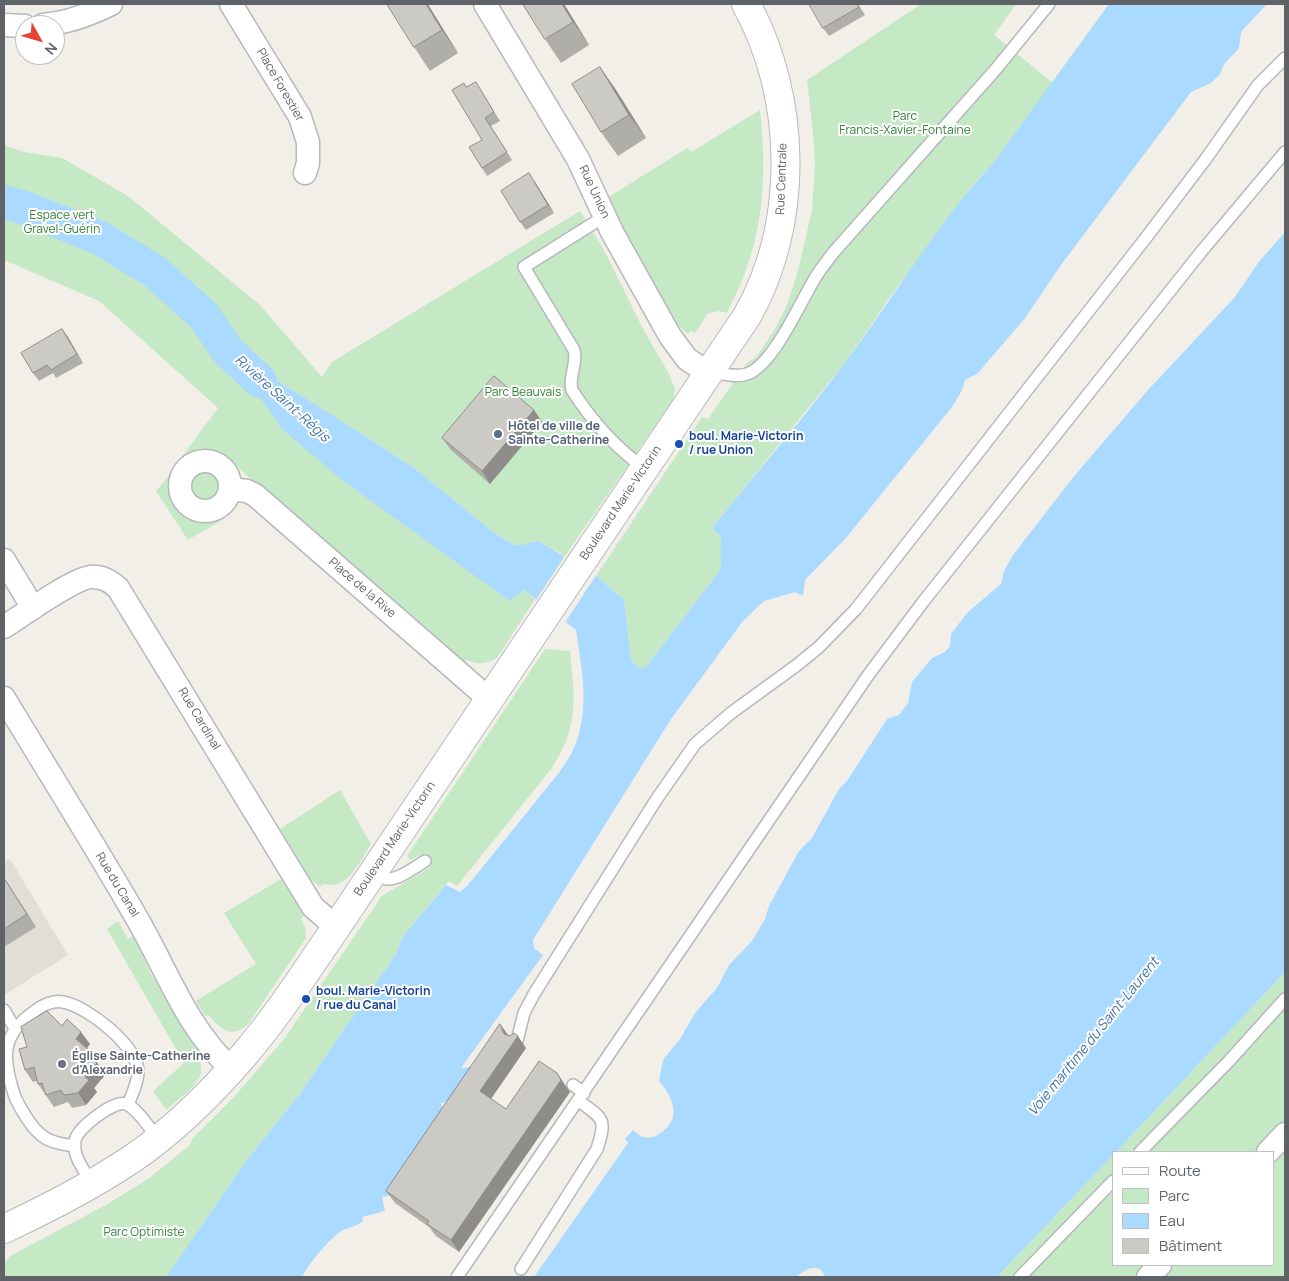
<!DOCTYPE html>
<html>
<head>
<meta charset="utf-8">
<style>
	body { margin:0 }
	#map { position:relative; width:1289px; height:1281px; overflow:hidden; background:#f1efe8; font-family:Manrope,sans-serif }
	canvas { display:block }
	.frame { position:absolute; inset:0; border:5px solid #5f6368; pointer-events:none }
	.legend { position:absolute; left:1112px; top:1151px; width:162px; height:115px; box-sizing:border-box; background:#fff; border:1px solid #bfc1c3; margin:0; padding:6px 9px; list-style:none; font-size:15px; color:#5f6368 }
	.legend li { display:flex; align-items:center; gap:10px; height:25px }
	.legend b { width:25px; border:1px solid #bfc1c3 }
	.north { position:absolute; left:15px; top:15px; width:50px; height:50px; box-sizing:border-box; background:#fff; border:1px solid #bfc1c3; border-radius:50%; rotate:129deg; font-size:14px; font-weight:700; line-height:20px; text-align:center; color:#5f6368 }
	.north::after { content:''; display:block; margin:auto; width:18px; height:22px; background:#ea4335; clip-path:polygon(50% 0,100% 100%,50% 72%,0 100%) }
</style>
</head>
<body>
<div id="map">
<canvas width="1289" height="1281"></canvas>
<div class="frame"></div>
<ul class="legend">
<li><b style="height:6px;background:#fff"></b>Route</li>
<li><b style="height:14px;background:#c5e8c5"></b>Parc</li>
<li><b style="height:14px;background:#aadaff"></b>Eau</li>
<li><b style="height:14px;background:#cccac5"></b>Bâtiment</li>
</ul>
<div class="north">N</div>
</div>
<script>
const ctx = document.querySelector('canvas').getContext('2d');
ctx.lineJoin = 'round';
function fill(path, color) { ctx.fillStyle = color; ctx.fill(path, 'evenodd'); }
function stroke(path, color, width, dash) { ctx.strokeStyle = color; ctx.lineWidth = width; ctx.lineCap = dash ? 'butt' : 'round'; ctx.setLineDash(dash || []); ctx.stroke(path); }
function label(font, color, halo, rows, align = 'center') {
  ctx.font = font + ' Manrope,sans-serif'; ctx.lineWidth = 4; ctx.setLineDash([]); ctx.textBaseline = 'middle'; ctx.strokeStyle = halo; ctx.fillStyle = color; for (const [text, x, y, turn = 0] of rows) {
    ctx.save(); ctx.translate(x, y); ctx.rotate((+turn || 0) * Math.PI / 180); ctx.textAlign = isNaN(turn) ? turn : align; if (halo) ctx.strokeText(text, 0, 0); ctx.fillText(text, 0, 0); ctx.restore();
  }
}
fill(new Path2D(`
	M 10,859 L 68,955 L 4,995 L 4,862 Z`), '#e1ded6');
fill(new Path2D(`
	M 921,4 L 1016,4 L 994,35 L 1053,83 L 994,162 L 973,185 L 888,300 L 847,360 L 712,528 L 721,536 L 721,569 L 646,667 L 639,668 L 631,660 L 624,600 L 596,576 L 702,417 L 708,419 L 747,363 L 757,356 L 775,329 L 787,305 L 798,271 L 812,210 L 815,166 L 813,132 L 807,80 Z
	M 760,110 C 766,163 765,216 747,267 C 742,283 734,297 727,313 L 720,311 L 708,313 L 695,333 L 690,331 L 688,334 L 677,324 L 633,248 L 607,198 L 687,148 L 691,152 Z
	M 4,145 L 24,152 L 62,158 L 128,196 L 260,305 L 322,377 L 332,362 L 580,211 L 604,250 L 643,329 L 669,374 L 675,389 L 673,400 L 565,556 L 539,541 L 516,546 L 493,532 L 413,467 L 307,399 L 229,351 L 535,599 L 497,658 C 486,664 478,665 467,660 L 464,663 L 222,454 C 207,448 196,450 181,458 L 218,408 L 99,301 L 4,260 Z
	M191 486a14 14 0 1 1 28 0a14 14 0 1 1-28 0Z
	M 170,474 C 169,478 168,484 168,489 C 170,506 186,522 203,522 C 211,523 218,519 225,515 L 225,518 L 188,540 L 156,491 Z
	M 545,649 L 570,651 C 575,700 579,727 551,769 L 457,886 L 449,881 L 403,936 L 396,954 L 299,1095 L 247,1160 L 166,1277 L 6,1277 L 4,1275 L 4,1264 L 10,1256 L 104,1206 L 148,1179 L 190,1145 L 192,1139 L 233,1098 L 284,1039 L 382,896 L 431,867 L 420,855 L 410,860 L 407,856 Z
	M 340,790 L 371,844 C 359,862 348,891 323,884 L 320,887 L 311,880 L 280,829 Z
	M 281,879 L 304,915 L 301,919 L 305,927 L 306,938 L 249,1023 C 233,1039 220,1030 209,1015 L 205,1016 L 196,1001 L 256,964 L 224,913 Z
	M 118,921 L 128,939 L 133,936 L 152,976 L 198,1051 L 195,1054 C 198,1059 201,1063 201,1069 C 203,1083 176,1101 166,1110 L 153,1091 L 184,1063 L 107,929 Z
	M 1285,972 L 1285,1277 L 997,1277 L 1113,1155 L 1113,1265 L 1273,1265 L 1273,1152 L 1116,1152 Z`), '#c5e8c5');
fill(new Path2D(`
	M 1109,4 L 1267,4 L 1241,32 L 1239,48 L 1224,64 L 1220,74 L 1211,83 L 1191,92 L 1061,265 L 1025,318 L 978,373 L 965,380 L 962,390 L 952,407 L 845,539 L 805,580 L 803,596 L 795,592 L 764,601 L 743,621 L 671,719 L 533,940 L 534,948 L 543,955 L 461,1068 L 479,1066 L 464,1099 L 441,1103 L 447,1122 L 424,1158 L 406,1161 L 411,1177 L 398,1194 L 382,1197 L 385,1211 L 362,1217 L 363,1221 C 354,1228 348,1227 341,1231 C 326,1243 311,1260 302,1277 L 166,1277 L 247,1160 L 299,1095 L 396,954 L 403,936 L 446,885 L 460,892 L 468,885 L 558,774 C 566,763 574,751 578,737 C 589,702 581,665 576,630 L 524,590 L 510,601 L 342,480 L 282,429 L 227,350 L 307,399 L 413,467 L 493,532 L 516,546 L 539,541 L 596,576 L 624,600 L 631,660 L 639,668 L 646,667 L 721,569 L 721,536 L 712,528 C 757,472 804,418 847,360 C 896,294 938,222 994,162 Z
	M 1285,232 L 1285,972 L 1116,1152 L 1113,1152 L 1113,1155 L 997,1277 L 825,1277 C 820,1261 805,1269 796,1277 L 534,1277 L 628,1143 L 625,1139 L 633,1130 C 636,1132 639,1136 643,1137 C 655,1141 670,1128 673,1117 C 676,1104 667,1090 659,1081 L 663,1060 L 680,1039 L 695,1013 L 717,988 L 729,965 L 752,941 L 765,919 L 769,906 L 799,851 L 812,838 L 839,789 L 847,781 L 887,719 L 899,715 L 908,703 L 912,682 L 932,658 L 945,652 L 950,646 L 951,634 L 967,613 L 1001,584 L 1004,571 L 1013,555 L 1075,475 L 1148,390 L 1235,297 L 1258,263 Z`), '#aadaff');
fill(new Path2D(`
	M 566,554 L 597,574 L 564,624 L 535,602 Z`), '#f1efe8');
stroke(new Path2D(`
	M 4,202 L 25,208 L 100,238 L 154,271 L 204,316 L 227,350 L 260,381`), '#aadaff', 34);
const lane = new Path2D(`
	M 605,216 L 524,267 L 574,350 C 578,364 568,376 572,390 C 591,420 615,447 644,468
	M 709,372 C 721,373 736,378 747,374 C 774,365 802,298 817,275 C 822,267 828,260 833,253 L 996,69 L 1049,4
	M 373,872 C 377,875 382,879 388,879 C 400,879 415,867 425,861
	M 4,1010 L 14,1027
	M 517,1041 L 524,1013 L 534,994 L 656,800 L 695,744 L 731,713 L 797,665 L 819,647 L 856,609 L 1145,239 L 1205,160 L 1258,85 L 1285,58
	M 573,1085 L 584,1093
	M 75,1146 C 50,1143 40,1139 26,1117 C 22,1110 18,1104 15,1097 C 2,1059 0,1035 35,1011 C 43,1005 52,1000 63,1002 C 87,1006 138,1046 138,1072 C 138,1083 132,1094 128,1105
	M 1140,1152 L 1229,1061 L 1285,999
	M 92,1184 C 85,1171 72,1156 75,1141 C 77,1128 114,1100 126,1104 C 137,1108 151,1130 158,1139
	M 521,1269 L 597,1149 C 607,1118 603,1119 579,1101
	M 457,1277 L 869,674 L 923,602 L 1201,252 L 1285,152
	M 1020,1277 L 1113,1181`);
const street = new Path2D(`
	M 231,4 L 300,117 L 308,142 L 308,163 L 305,173
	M 485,4 L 578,159 L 612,232 L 670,336 L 687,359 L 702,369 L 709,371
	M 4,25 L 25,26
	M 43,25 C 67,23 89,15 111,4
	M180 486a25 25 0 1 1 50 0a25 25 0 1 1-50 0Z
	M 230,489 L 247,491 L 255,495 L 489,699
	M 4,560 L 33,608
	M 4,627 C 23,615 71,580 90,577 C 102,576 110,581 118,588 L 313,907 L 336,927
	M 4,698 C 49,773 96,847 139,922 C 167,971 189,1032 232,1069
	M 1268,1152 L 1285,1134
	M 1148,1277 L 1160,1265`);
const secondary = new Path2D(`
	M 4,1229 C 53,1206 102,1181 146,1149 C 182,1122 215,1089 244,1055 C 276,1018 302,977 329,938 L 747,316 C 800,223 797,97 746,4`);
stroke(lane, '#b5b8bc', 14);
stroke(street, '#b5b8bc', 25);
stroke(secondary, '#b6babf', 30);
stroke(lane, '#fff', 11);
stroke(street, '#fff', 22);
stroke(secondary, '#fff', 28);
fill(new Path2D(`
	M 426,4 L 458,53 L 430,71 L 414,47 Z
	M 564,4 L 589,45 L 561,63 L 545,39 Z
	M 858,4 L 865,15 L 829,36 L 823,28 Z
	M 600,67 L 616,90 L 646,138 L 618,156 L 601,132 Z
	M 466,87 L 481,90 L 500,121 L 491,126 L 512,160 L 487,176 L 482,168 L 482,140 Z
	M 535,182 L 554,213 L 526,230 L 520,222 Z
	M 62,329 L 83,363 L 56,378 L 53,373 L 39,381 L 33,373 Z
	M 534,410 L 542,422 L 490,484 L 451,450 L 442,438 Z
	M 4,878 L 36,927 L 4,947 Z
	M 62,1026 L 90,1044 L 87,1048 L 105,1075 L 94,1088 L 97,1092 L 86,1105 L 72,1108 L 68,1102 L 54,1107 L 38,1084 L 37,1081 L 33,1082 L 25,1070 L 27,1047 Z
	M 509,1036 L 526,1048 L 491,1099 L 506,1109 L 570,1092 L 459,1252 L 436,1236 L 429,1227 L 395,1203 L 386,1191 Z`), '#afaea9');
fill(new Path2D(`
	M 426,4 L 428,4 L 429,6 L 458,53 L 442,30 Z
	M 562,4 L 564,4 L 589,45 L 573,22 Z
	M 600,67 L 616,90 L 646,138 L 629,115 Z
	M 529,173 L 535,182 L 554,213 L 548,205 Z
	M 62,329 L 68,337 L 83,363 L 77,354 Z
	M 534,410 L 542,422 L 490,484 L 482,471 Z
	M 4,878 L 36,927 L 27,914 Z
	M 500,1024 L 509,1036 L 518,1036 L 526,1048 L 488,1103 L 480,1091 L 504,1034 Z
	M 81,1032 L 90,1044 L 85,1051 L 76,1039 Z
	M 89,1050 L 105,1075 L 94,1088 L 97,1092 L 86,1105 L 78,1093 L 85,1077 L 87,1053 Z
	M 557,1073 L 570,1092 L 459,1252 L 451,1240 Z`), '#8f8d8a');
const building = new Path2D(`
	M 387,4 L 426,4 L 442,30 L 414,47 Z
	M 523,4 L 562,4 L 573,22 L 545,39 Z
	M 809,4 L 857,4 L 859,7 L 823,28 Z
	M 600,67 L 629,115 L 601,132 L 572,84 Z
	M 476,82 L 494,112 L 485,118 L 507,152 L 482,168 L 469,147 L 482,140 L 452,90 L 464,83 L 466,87 Z
	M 529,173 L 548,205 L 520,222 L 501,191 Z
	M 62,329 L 77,354 L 51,370 L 47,365 L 33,373 L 21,353 Z
	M 494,376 L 534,410 L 482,471 L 442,438 Z
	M 4,878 L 27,914 L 4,929 Z
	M 47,1011 L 62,1026 L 67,1019 L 81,1032 L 76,1039 L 89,1050 L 87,1053 L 97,1063 L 85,1077 L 89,1080 L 78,1093 L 64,1095 L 61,1090 L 46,1095 L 42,1083 L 38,1084 L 34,1067 L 25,1070 L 19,1049 L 27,1047 L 21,1027 Z
	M 500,1024 L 504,1034 L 510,1036 L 514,1033 L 518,1036 L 480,1091 L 506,1109 L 539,1061 L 557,1073 L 561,1080 L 451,1240 L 427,1224 L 429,1221 L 386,1191 Z`);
fill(building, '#cccac5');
stroke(building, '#8f8d8a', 1);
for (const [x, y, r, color] of [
	[498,434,5,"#5c6f8a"],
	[679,444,5,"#1a4fb4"],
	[306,999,5,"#1a4fb4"],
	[62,1064,5,"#6b7280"]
]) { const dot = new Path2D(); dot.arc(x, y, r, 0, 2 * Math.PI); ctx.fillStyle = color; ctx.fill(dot); stroke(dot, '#fff', 2); }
label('12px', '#5f6368', '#fff', [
	["Place Forestier",280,85,60],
	["Rue Centrale",782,179,-88],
	["Rue Union",594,192,65],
	["Boulevard Marie-Victorin",621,503,-56],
	["Place de la Rive",362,588,41],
	["Rue Cardinal",199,719,59],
	["Boulevard Marie-Victorin",395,839,-56],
	["Rue du Canal",117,885,59]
]);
label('12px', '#348238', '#fff', [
	["Parc",905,117],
	["Francis-Xavier-Fontaine",905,131],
	["Espace vert",62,216],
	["Gravel-Guérin",62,230],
	["Parc Beauvais",523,393],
	["Parc Optimiste",144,1233]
]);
label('bold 12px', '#4e5e75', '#fff', [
	["Hôtel de ville de",508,427],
	["Sainte-Catherine",508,441]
], 'left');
label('bold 12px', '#164399', '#fff', [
	["boul. Marie-Victorin",689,437],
	["/ rue Union",689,451],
	["boul. Marie-Victorin",316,992],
	["/ rue du Canal",316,1006]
], 'left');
label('bold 12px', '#5b616d', '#fff', [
	["Église Sainte-Catherine",72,1057],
	["d'Alexandrie",72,1071]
], 'left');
label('italic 14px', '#4174aa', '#fff', [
	["Rivière Saint-Régis",282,399,42],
	["Voie maritime du Saint-Laurent",1094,1037,-51]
]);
</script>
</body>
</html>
